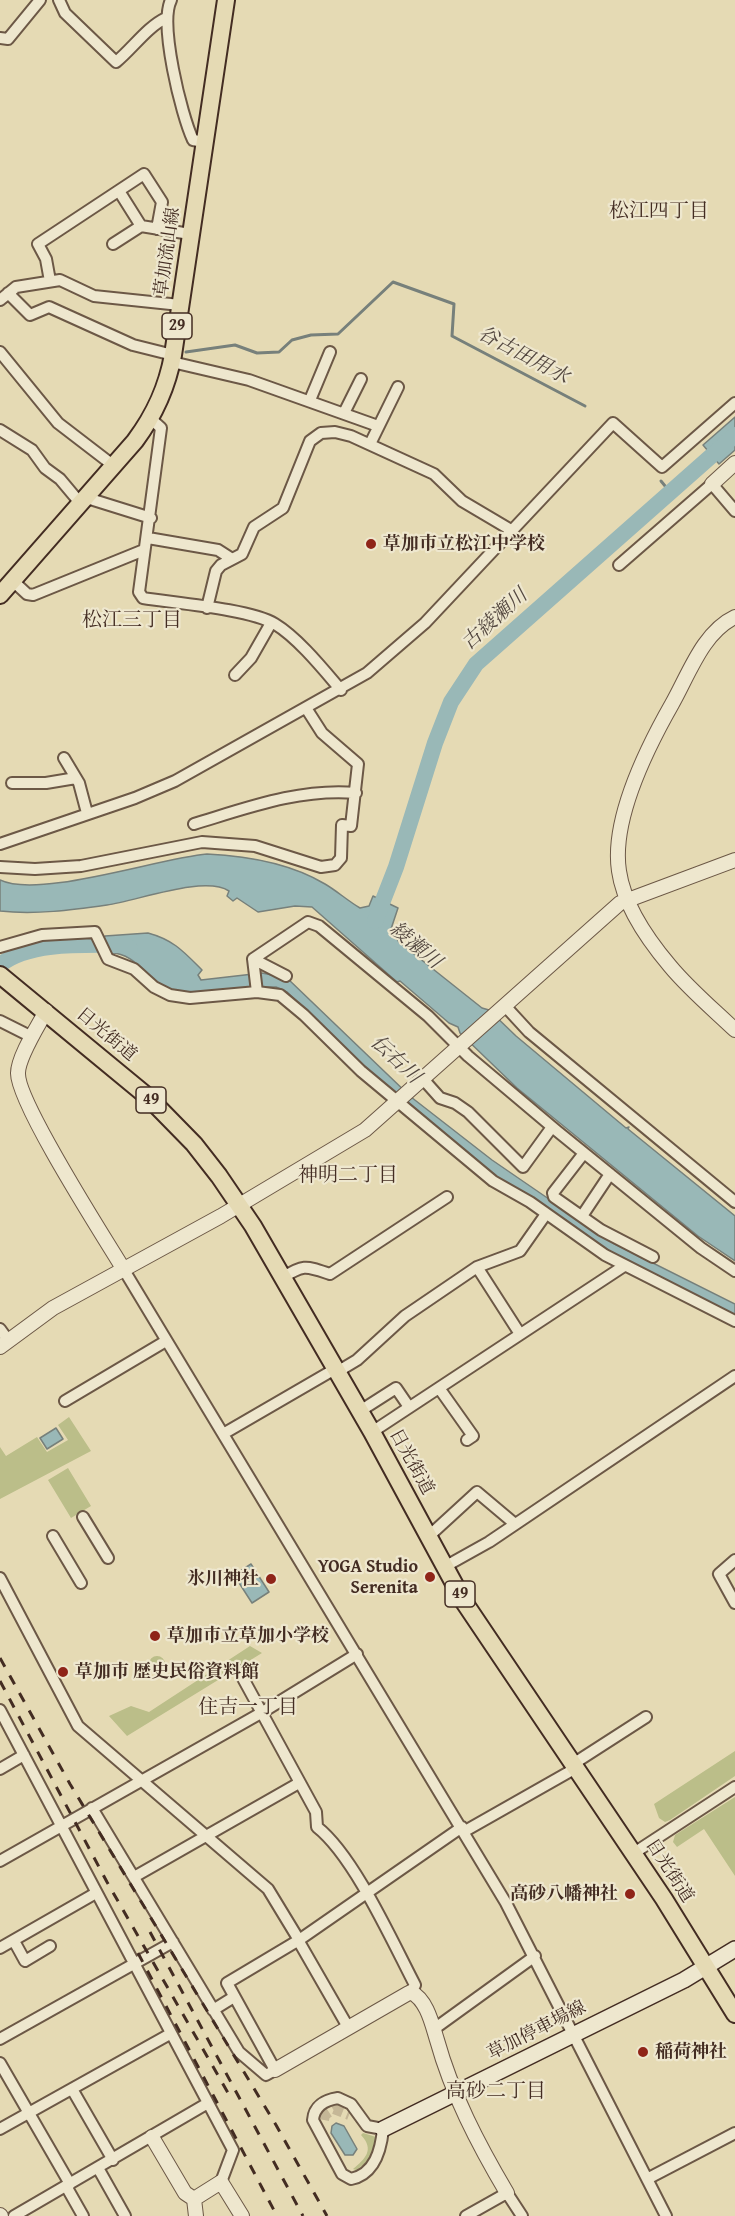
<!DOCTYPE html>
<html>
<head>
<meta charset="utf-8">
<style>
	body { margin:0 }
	canvas { display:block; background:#e5dab4 }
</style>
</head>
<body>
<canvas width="735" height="2216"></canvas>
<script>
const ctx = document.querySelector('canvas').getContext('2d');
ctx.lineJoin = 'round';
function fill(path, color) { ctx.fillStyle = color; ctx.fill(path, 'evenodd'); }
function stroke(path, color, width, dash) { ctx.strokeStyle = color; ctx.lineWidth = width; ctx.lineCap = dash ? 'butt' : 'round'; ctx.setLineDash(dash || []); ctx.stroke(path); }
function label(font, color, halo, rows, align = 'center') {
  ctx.font = font + ' "Gentium Book Plus","Noto Serif JP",serif'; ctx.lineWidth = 4.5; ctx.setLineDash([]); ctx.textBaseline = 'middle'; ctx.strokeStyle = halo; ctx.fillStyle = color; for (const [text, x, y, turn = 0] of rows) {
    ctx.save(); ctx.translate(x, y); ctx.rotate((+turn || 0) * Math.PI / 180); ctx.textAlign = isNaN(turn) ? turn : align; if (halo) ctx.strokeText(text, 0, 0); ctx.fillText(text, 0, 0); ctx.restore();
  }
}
fill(new Path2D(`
	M 69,1417 L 91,1451 L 0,1499 L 0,1447 L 6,1456 L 37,1437 L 47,1452 L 68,1440 L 58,1425 Z
	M 68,1468 L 91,1506 L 71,1518 L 48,1480 Z
	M 250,1646 L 262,1653 L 127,1736 L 109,1716 L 131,1706 L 149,1712 Z
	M149 1664a8 8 0 1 1 16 0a8 8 0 1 1-16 0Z
	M 735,1751 L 735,1776 L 670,1820 L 665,1822 L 659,1818 L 654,1804 Z
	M 735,1797 L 735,1876 L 704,1829 L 677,1847 L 673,1842 L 675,1835 Z
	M 363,2133 L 376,2137 C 378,2152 368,2162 356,2170 L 353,2169 C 365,2159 375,2150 361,2135 Z`), '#bbbe89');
const water = new Path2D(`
	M 735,417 L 735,450 L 719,464 L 703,445 Z
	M 207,854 C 248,856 290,863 325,884 C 337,891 348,901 360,908 L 369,906 L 373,896 L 398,908 L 391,929 L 399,942 L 482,1008 L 489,1010 L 516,1036 L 626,1128 L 629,1127 L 628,1129 L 735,1216 L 735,1261 L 698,1236 L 517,1088 L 460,1033 L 458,1027 L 449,1023 L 400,981 L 397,982 L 312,907 L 295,906 L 258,912 L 237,898 L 233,901 L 227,896 L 229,891 C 204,875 137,901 107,905 C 72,910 35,915 0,911 L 0,880 C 39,899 159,858 207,854 Z
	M 148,933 C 174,940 184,952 202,970 L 198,975 L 201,980 L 262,973 L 287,978 L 411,1097 L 492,1160 L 613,1243 L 735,1304 L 735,1316 L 604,1249 L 493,1175 L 394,1095 L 287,992 L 276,987 L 265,987 C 239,989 196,998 172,990 C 148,982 137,953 111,953 L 105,936 Z
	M 56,1428 L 63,1439 L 47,1449 L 40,1438 Z
	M 251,1564 L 269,1592 L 252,1603 L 234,1575 Z
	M 336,2123 L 344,2126 L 357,2149 L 353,2155 L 345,2155 L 331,2133 L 332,2126 Z`);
fill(water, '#99b8b7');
stroke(water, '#77807b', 1.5);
stroke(new Path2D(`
	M 186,352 L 235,345 L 257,353 L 279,352 L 292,340 L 311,335 L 338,334 L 393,282 L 454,304 L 452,336 L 585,406
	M 661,481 L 670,492`), '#77807b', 3);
stroke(new Path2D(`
	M 375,921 L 396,867 L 435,743 L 451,702 L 476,664 L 735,435
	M 0,965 C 29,941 89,945 124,945 L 130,948`), '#99b8b7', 16);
stroke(new Path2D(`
	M 324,2120 L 325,2115 L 334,2109 L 349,2115`), '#c5b797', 10, [10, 5]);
const minor = new Path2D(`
	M 59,0 L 65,13 L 116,62 C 133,48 147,27 166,18
	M 171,0 C 159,24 181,114 193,140 L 204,142
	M 0,38 L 8,39 L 40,0
	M 119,191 L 141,226
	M 113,244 L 141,226 L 190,234
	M 50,281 L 46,259 L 38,244 L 144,174 L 162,202 L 157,229
	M 8,293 L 30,315 L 49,307 L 133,345 L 173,355
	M 0,300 L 16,287 L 60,280 L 94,296 L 180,305
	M 0,352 L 58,423 L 114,466
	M 172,362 L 249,380 L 378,426
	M 310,400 L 330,352
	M 344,413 L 361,379
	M 151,419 L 161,428 L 139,592 L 143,598 C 174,603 250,609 275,624 C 298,638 323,669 341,690
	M 0,430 L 32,450 L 45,468 L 60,479 L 81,504
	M 370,444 L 398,387
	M 87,498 L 151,518
	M 148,538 L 218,550 L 232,559
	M 619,565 L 712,484 L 735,511
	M 13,581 L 27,594 L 33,595 L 144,550
	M 207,608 L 216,571 L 221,565 L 242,554 L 254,527 L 283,508 L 310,441 L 321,433 L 335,432 L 351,436 L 434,474 L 462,501 L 511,530
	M 235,675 L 251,658 L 271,623
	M 64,758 L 79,783 L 87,813
	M 12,783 L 46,783 L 76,778
	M 194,824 C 247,808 300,788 356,793
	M 0,844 L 135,798 L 175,781 L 367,673 L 425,623 L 613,423 L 662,467 L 735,403
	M 0,867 L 35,869 L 81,866 L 202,842 L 255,846 L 321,867 L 335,865 L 341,858 L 342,825 L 351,826 L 358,764 L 322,733 L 306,708
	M 0,947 L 42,935 L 95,932 L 108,959 L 134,969 L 154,987 L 170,995 L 190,998 L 257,992 L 280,995 L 304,1015 L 361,1071 L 493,1181 L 530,1202 L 605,1255 L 735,1321
	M 253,959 L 286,976
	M 257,992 L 253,959 L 308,922 L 319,926 L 428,1016 L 468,1056 L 557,1131 L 701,1248 L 735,1271
	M 506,1007 L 529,1032 L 735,1202
	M 0,1021 L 32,1037
	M 423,1079 L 440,1098 L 455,1103 L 468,1112 L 523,1167 L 552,1127
	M 584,1153 L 553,1193 L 554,1197 L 601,1230 L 653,1257
	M 582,1216 L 610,1174
	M 477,1267 L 520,1334
	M 124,1270 L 506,1903 L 666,2216
	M 282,1278 C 304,1264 306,1266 330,1274 L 447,1197
	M 0,1329 L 8,1340
	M 337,1372 L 357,1360 L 405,1316 L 477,1267 L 520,1251 L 546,1214
	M 439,1388 L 473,1436 L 467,1440
	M 65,1401 L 166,1341
	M 360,1411 L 396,1388 L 409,1407
	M 372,1432 L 624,1266
	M 223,1434 L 335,1369
	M 83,1517 L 108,1558
	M 53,1536 L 81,1583
	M 429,1536 L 477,1492 L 515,1524
	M 735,1560 L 719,1574 L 735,1603
	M 446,1566 L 489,1542 L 735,1376
	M 0,1578 L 78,1726 L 268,1889 L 299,1940
	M 239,1671 L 316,1812 L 317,1827 C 354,1856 392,1941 415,1985 L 411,1992
	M 0,1710 L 233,2150 L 221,2182
	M 573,1764 L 646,1717
	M 0,1769 L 24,1755
	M 92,1808 L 239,2052 L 266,2075 L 275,2070 L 227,1983 L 299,1940 L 462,1827
	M 465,1831 L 576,1768
	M 634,1853 L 735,1787
	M 0,1861 L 261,1713 L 357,1654
	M 134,1877 L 299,1783
	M 298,1940 L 348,2027
	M 14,1941 L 25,1961 L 50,1946
	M 0,1948 L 96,1893
	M 213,2010 L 234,1997
	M 434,2029 L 535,1956
	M 0,2039 L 173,1942
	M 0,2063 L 70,2184
	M 72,2089 L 113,2160
	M 338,2098 L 351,2104 L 367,2126 L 383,2129 C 381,2150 375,2174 351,2179 L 342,2174 L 313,2120 C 314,2106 325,2100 338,2098 Z
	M 0,2129 L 170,2034
	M 98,2168 L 125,2216
	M 647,2179 L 735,2133
	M 66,2186 L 83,2216
	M 14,2216 L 208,2103
	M 466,2216 L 507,2193 L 522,2216`);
const tertiary = new Path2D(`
	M 712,484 L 735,463
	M 735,617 C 703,632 689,674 672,704 C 647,748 611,819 619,871 C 624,906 648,940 670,966 C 689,989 713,1009 735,1030
	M 46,1011 C 38,1026 18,1057 18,1073 C 17,1102 104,1237 124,1270
	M 0,1347 L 53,1308 L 221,1216 L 365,1130 L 620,903 L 735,860
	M 275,2070 L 407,1994 L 411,1992 C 427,2000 432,2024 437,2040 C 452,2094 478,2144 507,2193
	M 152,2137 L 185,2193 L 194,2199
	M 0,2215 L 1,2216
	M 196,2216 L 194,2199 L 221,2182 L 242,2216`);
const secondary = new Path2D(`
	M 383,2129 L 684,1980 L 735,1949`);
const primary = new Path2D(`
	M 0,595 L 135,441 C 155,414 167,388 173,355 L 226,0
	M 0,975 L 148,1097 L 194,1144 L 219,1176 L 253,1226 L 372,1432 L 464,1602 L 664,1899 L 735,2014`);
stroke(minor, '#6c5846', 14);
stroke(tertiary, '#6c5846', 16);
stroke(secondary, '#432c22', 18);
stroke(primary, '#432c22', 20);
stroke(minor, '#eee7ce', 10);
stroke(tertiary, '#eee7ce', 14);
stroke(secondary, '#eee7ce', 15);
stroke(primary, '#e5dab4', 16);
stroke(new Path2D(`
	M 0,1658 L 70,1784 L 276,2125 L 327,2216
	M 0,1681 L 107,1882 L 231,2098
	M 150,1932 L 303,2216
	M 138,1953 L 277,2216`), '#432c22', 3, [10, 10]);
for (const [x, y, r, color] of [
	[371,544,6,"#8f2418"],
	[430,1577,6,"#8f2418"],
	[271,1579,6,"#8f2418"],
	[155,1636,6,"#8f2418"],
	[63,1672,6,"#8f2418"],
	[630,1894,6,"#8f2418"],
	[643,2052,6,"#8f2418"]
]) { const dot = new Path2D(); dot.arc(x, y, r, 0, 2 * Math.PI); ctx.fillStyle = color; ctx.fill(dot); stroke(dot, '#eee7ce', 2); }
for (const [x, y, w] of [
	[177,326,30],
	[151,1100,30],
	[460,1594,30]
]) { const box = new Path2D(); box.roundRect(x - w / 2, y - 13, w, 26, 4.5); ctx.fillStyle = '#eee7ce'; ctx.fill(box); stroke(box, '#432c22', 1.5); }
label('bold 16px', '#432c22', null, [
	["29",177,326],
	["49",151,1100],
	["49",460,1594]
]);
label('18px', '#432c22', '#eee7ce', [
	["草加流山線",168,252,-82],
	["日光街道",106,1035,40],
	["日光街道",411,1462,61],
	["日光街道",669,1871,57],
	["草加停車場線",537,2031,-27]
]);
label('bold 18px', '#432c22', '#eee7ce', [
	["草加市立松江中学校",383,544],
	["YOGA Studio",418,1567,"right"],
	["Serenita",418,1588,"right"],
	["氷川神社",259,1579,"right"],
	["草加市立草加小学校",167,1636],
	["草加市 歴史民俗資料館",75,1672],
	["高砂八幡神社",618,1894,"right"],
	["稲荷神社",655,2052]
], 'left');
label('20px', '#432c22', '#eee7ce', [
	["松江四丁目",659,212],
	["松江三丁目",132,621],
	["神明二丁目",348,1176],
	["住吉一丁目",248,1708],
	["高砂二丁目",496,2092]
]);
label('italic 20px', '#544840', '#eee7ce', [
	["谷古田用水",523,356,28],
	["古綾瀬川",495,620,-42],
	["綾瀬川",415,946,40],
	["伝右川",395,1060,43]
]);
</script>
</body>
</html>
